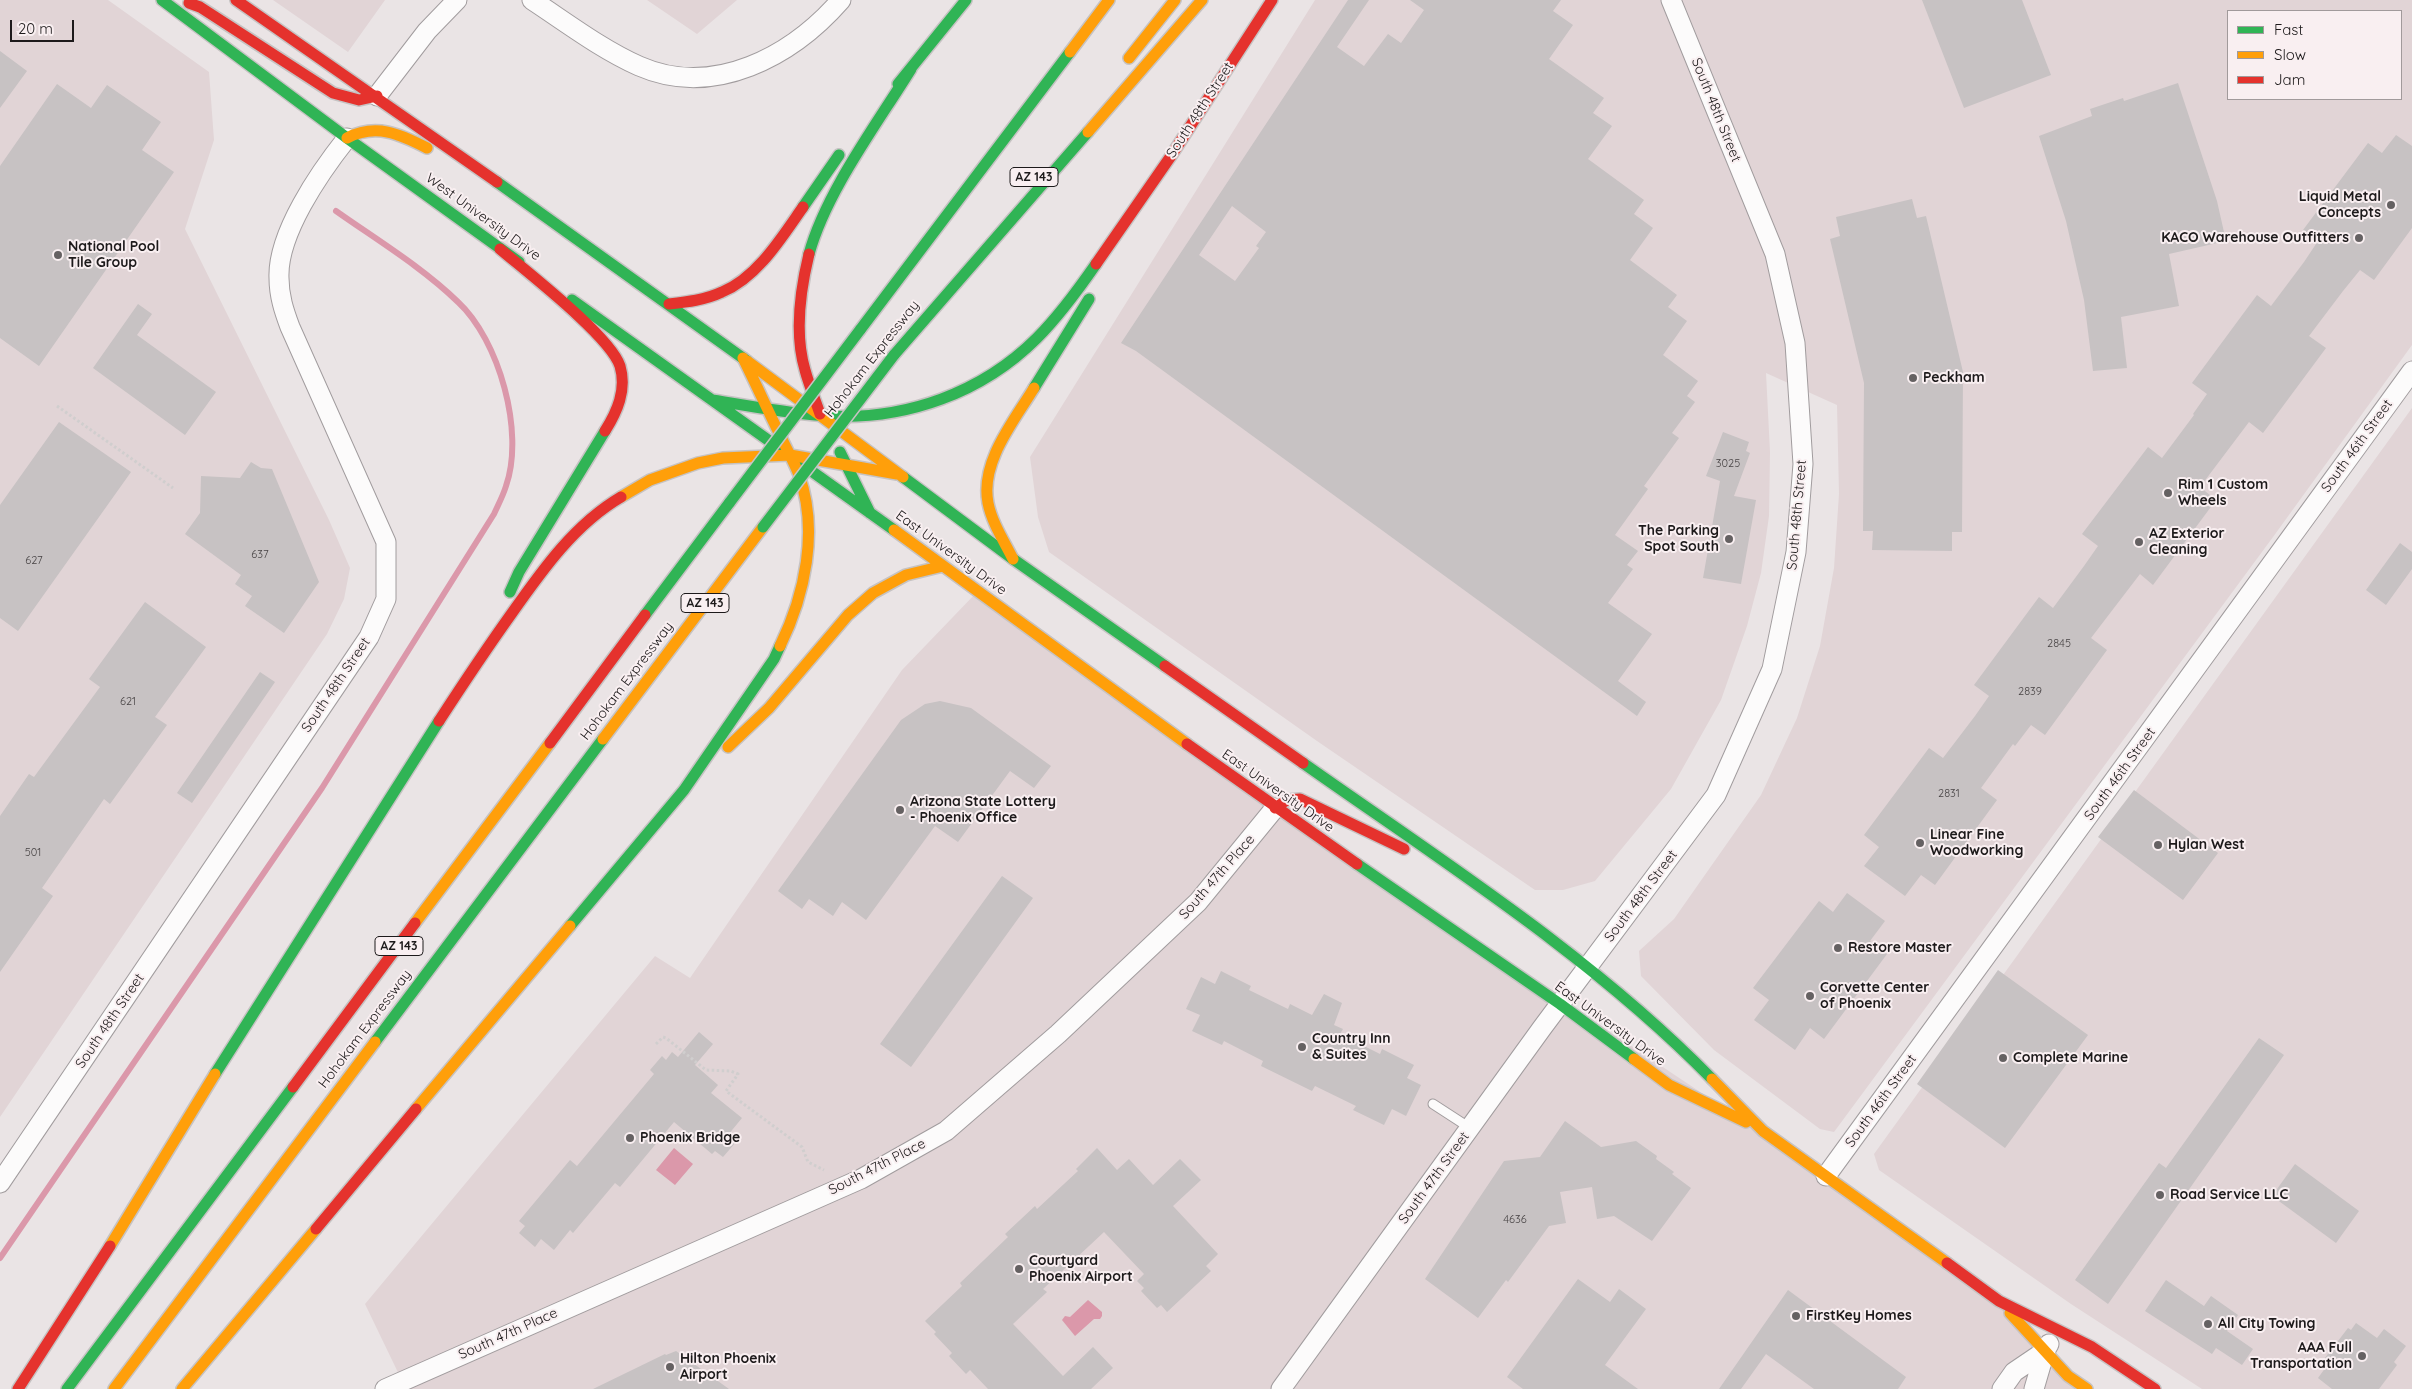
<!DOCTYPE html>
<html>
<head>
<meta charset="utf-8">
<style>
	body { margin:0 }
	#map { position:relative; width:2412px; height:1389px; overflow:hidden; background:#eae4e5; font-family:Quicksand,sans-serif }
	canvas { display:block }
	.legend { position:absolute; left:2227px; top:10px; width:175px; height:90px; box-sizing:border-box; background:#f9eff1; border:1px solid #a19a9b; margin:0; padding:6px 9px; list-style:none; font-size:15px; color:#1d1a1b }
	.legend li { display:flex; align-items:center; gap:10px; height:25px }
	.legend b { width:25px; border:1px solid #a19a9b }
	.scale { position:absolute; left:10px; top:20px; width:64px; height:22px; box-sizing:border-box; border:2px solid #1d1a1b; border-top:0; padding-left:6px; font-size:15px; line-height:18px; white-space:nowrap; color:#1d1a1b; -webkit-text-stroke:4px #f9eff1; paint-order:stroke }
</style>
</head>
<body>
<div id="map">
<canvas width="2412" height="1389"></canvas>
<ul class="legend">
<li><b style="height:6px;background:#30b455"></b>Fast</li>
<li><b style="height:6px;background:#ff9f0a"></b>Slow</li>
<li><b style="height:6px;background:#e5322d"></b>Jam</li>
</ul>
<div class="scale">20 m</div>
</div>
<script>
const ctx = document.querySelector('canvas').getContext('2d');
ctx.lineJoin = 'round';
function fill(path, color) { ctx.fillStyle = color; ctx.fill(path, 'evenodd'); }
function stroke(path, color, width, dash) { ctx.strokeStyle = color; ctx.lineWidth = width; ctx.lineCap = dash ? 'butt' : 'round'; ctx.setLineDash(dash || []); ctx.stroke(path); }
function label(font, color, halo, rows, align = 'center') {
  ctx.font = font + ' Quicksand,sans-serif'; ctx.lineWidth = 4; ctx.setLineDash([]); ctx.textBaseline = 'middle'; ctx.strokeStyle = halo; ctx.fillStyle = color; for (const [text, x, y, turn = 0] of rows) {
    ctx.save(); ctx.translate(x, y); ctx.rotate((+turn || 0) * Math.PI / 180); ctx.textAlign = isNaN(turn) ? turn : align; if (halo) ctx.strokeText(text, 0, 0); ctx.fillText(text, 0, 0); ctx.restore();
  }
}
fill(new Path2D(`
	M 0,0 L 108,0 L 209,72 L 214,140 L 185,229 L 329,520 L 350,568 L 344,599 L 327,634 L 0,1117 Z
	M 273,0 L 385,0 L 348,52 Z
	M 647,0 L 737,0 L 697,34 Z
	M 1315,0 L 2412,0 L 2412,345 L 2273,537 L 1834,1132 L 1820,1129 L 1714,1050 L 1641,976 L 1639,951 L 1674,919 L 1761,795 L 1797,718 L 1820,646 L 1834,568 L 1839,494 L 1837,405 L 1766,373 L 1770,452 L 1769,516 L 1761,573 L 1747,626 L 1721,700 L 1671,789 L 1595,881 L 1563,890 L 1535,890 L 1317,741 L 1049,552 L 1038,517 L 1030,457 ZM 2228,11 L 2401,11 L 2401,99 L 2228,99 Z
	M 2412,408 L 2412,1389 L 2202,1389 L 2071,1304 L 1879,1170 L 1874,1154 Z
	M 977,592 L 1275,808 L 1826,1176 L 1999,1301 L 2082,1389 L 406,1389 L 365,1304 L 655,956 L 690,978 L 902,670 Z`), '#e1d4d6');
fill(new Path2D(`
	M 674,1148 L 693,1164 L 675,1185 L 656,1170 Z
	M 1088,1300 L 1102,1312 L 1102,1316 L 1100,1319 L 1094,1319 L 1075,1336 L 1062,1320 L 1065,1316 L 1070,1317 Z`), '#db98aa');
stroke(new Path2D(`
	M 0,1258 L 322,788 L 494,514 C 498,505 503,496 506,486 C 525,432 499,340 458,302 C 422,267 377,240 336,211`), '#db98aa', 6);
fill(new Path2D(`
	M 1348,0 L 1369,0 L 1337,47 L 1364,66 L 1388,34 L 1401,43 L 1424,10 L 1410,0 L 1561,0 L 1553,11 L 1573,25 L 1549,59 L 1604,98 L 1593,113 L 1612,126 L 1588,159 L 1644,200 L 1634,214 L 1653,228 L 1630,260 L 1677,295 L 1668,307 L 1687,321 L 1663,355 L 1698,381 L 1687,396 L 1695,402 L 1672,433 L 1679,438 L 1644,486 L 1648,489 L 1615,535 L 1638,551 L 1627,565 L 1633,569 L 1608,603 L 1652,634 L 1618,681 L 1646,702 L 1637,716 L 1136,351 L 1121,343 ZM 1232,206 L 1266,232 L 1256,246 L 1259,248 L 1235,281 L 1199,255 Z
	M 1922,0 L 2022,0 L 2051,75 L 1964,108 Z
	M 0,51 L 27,71 L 0,108 Z
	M 2178,83 L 2217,201 L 2226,241 L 2169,254 L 2179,306 L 2121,317 L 2127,368 L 2093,371 L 2084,300 L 2066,221 L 2039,136 L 2092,116 L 2090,109 L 2123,98 L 2124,101 Z
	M 57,84 L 91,108 L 107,85 L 161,122 L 142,150 L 174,172 L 39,366 L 0,338 L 0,166 Z
	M 2396,135 L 2412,146 L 2412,228 L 2374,280 L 2360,270 L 2343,291 L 2309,336 L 2326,348 L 2263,433 L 2249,422 L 2200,487 L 2216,500 L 2153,585 L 2140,574 L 2091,638 L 2107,650 L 2045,735 L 2031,725 L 2015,746 L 2013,744 L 1981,788 L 1997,800 L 1935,885 L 1921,875 L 1905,896 L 1864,866 L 1879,847 L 1864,835 L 1929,748 L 1943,758 L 1975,716 L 1989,696 L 1974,685 L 2039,597 L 2053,608 L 2084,566 L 2098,546 L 2082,534 L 2148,447 L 2162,458 L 2194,415 L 2193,414 L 2207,394 L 2192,383 L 2257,295 L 2271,306 L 2304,262 L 2318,241 L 2303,230 L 2368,143 L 2382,153 Z
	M 1912,199 L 1917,218 L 1926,216 L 1963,372 L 1962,532 L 1952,532 L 1952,551 L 1872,550 L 1873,531 L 1863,531 L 1864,383 L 1830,239 L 1840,236 L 1836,217 Z
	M 138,304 L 152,314 L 137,335 L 216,392 L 185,435 L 93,368 Z
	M 59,422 L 131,472 L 18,631 L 0,618 L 0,505 Z
	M 1723,432 L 1749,442 L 1746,451 L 1750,453 L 1734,496 L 1756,500 L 1741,584 L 1703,578 L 1720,481 L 1706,476 Z
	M 251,462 L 261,468 L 272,469 L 319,582 L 284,633 L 245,606 L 252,596 L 235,584 L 241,575 L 185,534 L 200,513 L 201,476 L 240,478 Z
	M 2400,543 L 2412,552 L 2412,569 L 2386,605 L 2366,590 Z
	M 145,602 L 206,647 L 155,717 L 167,725 L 110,804 L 104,799 L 42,888 L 53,896 L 0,972 L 0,816 L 29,774 L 34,777 L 100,687 L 89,679 Z
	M 260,672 L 275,682 L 192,803 L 177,793 Z
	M 940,701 L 971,708 L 1051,766 L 1034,788 L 1010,771 L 958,842 L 935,826 L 866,920 L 842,902 L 833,916 L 809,899 L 802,909 L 778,891 L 901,720 L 925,704 Z
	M 2134,790 L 2218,853 L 2183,900 L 2098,837 Z
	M 1002,876 L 1033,898 L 911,1067 L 880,1044 Z
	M 1847,893 L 1885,921 L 1870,941 L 1887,954 L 1824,1039 L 1810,1028 L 1795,1050 L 1754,1020 L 1769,1000 L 1753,988 L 1819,901 L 1833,912 Z
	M 1998,970 L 2088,1035 L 2005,1148 L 1917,1084 Z
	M 1221,971 L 1251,986 L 1249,990 L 1288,1009 L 1290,1004 L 1312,1015 L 1324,994 L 1342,1003 L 1334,1025 L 1343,1029 L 1340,1034 L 1380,1054 L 1382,1049 L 1414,1065 L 1407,1078 L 1421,1085 L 1406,1116 L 1392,1109 L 1384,1125 L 1353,1110 L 1356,1106 L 1315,1086 L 1312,1091 L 1261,1066 L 1263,1061 L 1224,1041 L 1222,1045 L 1192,1031 L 1200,1015 L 1186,1009 L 1201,977 L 1215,984 Z
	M 699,1032 L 713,1044 L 695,1065 L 718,1085 L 711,1093 L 742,1118 L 728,1135 L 736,1142 L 723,1157 L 715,1151 L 712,1154 L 674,1122 L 620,1187 L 615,1183 L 573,1233 L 570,1230 L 554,1250 L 541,1239 L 535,1247 L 519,1233 L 525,1226 L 519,1221 L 570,1160 L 577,1166 L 654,1074 L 650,1070 L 662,1056 L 666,1060 L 672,1052 L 678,1057 Z
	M 2259,1038 L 2284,1055 L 2108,1304 L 2075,1280 L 2159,1163 L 2166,1168 Z
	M 1565,1121 L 1601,1147 L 1636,1141 L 1657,1156 L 1656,1159 L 1674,1172 L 1672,1174 L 1691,1188 L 1652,1241 L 1614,1216 L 1597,1219 L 1592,1187 L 1560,1192 L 1566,1223 L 1549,1226 L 1508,1282 L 1506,1280 L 1478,1318 L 1425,1279 L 1504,1161 L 1540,1157 Z
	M 1097,1148 L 1117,1170 L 1129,1159 L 1153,1185 L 1180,1159 L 1201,1180 L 1173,1206 L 1218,1254 L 1206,1266 L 1211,1271 L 1167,1312 L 1161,1305 L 1157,1308 L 1141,1291 L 1144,1288 L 1137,1281 L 1144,1274 L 1104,1232 L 1043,1289 L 1047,1292 L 1013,1324 L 1063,1376 L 1093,1347 L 1113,1368 L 1091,1389 L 988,1389 L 970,1370 L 966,1374 L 949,1356 L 952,1353 L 934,1334 L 936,1332 L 925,1321 L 962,1286 L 960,1283 L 1008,1237 L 1005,1234 L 1035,1206 L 1037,1209 L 1078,1171 L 1076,1169 Z
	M 2295,1164 L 2359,1211 L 2336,1243 L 2272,1196 Z
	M 1578,1279 L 1610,1302 L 1619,1289 L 1646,1309 L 1605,1365 L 1638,1389 L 1523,1389 L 1507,1377 Z
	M 2166,1280 L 2204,1306 L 2211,1296 L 2238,1315 L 2227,1331 L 2253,1349 L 2242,1365 L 2216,1348 L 2212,1354 L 2145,1311 Z
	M 1788,1290 L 1906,1377 L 1898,1389 L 1814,1389 L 1766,1354 L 1741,1389 L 1719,1389 Z
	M 2356,1323 L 2377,1338 L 2384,1329 L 2406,1346 L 2394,1362 L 2397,1365 L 2379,1389 L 2332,1389 L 2318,1378 L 2326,1367 L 2321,1363 L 2348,1328 L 2351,1330 Z
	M 676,1351 L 729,1389 L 593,1389 L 665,1354 L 666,1355 Z`), '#c7c2c3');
const lane = new Path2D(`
	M 1433,1104 L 1470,1128`);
const street = new Path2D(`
	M 532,0 C 567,23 601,49 639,66 C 714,99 792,56 841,0
	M 377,96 L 427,31 L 457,0
	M 1826,1176 L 2412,371
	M 0,1183 L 369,637 L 386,599 L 386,542 L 290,327 C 284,311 279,296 279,278 C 277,234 320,172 347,138
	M 385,1389 L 861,1179 L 946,1131 L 1058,1034 L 1198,902 L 1275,808
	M 1281,1389 L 1542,1028 L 1716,795 L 1772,669 L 1796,552 L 1803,464 L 1795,343 L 1775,254 L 1671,0
	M 2002,1389 L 2014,1372 L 2045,1351
	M 2034,1389 L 2045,1351 L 2049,1344`);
const fast = new Path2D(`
	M 162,0 L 347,138 L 519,262
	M 898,84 L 966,0
	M 497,182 L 747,361
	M 803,207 L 839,155
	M 809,254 C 826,192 877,124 911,69
	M 572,300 L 894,530
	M 860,330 L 1070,52
	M 894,355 L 1088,132
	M 1034,388 L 1089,299
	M 712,400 C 751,406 790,414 829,416 C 906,420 982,393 1037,338 C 1059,316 1078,290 1096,264
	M 840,452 L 870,513
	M 903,477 L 1013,559 L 1165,666
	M 510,592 L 519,572 L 605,431
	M 645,615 L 730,502
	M 1303,763 C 1442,861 1593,957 1712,1079
	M 1357,864 L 1560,1004 L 1634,1059
	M 570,926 L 684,790 L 774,659 L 780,646
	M 375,1042 L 603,739
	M 215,1074 L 439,721
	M 67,1389 L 293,1087`);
const slow = new Path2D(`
	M 1070,52 L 1109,0
	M 1129,58 L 1175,0
	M 1088,132 L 1202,0
	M 347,138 C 376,123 400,134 427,148
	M 743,358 C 756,384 768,411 781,437 C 787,450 794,462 799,475 C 819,530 805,595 780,646
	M 747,361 L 903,477
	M 621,497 L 650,480 L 698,463 L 723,458 L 790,455 L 897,474
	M 894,530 L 1187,744
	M 1013,559 C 1004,541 992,523 988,503 C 980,462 1014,421 1034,388
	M 603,739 L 763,527
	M 728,747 L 769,708 L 848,615 L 873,593 L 906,575 L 943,566
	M 415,923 L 550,743
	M 1634,1059 L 1669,1085 L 1746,1122
	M 1712,1079 L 1763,1131 L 1947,1263
	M 416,1109 L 570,926
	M 110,1246 L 215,1074
	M 2010,1313 L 2068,1376 L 2087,1389
	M 114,1389 L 375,1042
	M 182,1389 L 316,1229`);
const jam = new Path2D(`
	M 236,0 L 497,182
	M 189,3 L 200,7 L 333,93 L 359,100 L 377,96
	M 500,249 C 527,272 610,336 620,366 C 627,390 617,412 605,431
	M 809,254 C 800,291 794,333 805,370 C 809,385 815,399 820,414
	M 1096,264 L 1171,156 L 1272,0
	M 669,304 C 687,302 705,300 722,292 C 757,278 782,237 803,207
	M 1165,666 L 1303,763
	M 439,721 C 463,684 487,648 512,613 C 543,569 575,524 621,497
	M 550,743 L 645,615
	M 1187,744 L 1357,864
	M 1275,808 L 1287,800 L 1300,799 L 1404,849
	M 293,1087 L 415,923
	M 316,1229 L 416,1109
	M 1947,1263 L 1999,1301 L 2092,1347 L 2155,1389
	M 18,1389 L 110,1246`);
stroke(lane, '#a19c9e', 11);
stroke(street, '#a19c9e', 21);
stroke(fast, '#c6c3c3', 14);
stroke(slow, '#c6c3c3', 14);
stroke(jam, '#c6c3c3', 14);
stroke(new Path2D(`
	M 57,406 L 173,488
	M 656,1044 L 663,1037 L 666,1038 L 706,1070 L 731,1071 L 738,1074 L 726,1091 L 802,1147 L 808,1162 L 824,1170`), '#d0cece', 3, [2.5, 2.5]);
stroke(lane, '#fcfbfb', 9);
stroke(street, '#fcfbfb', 19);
stroke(fast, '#30b455', 11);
stroke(slow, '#ff9f0a', 11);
stroke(jam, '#e5322d', 11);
const fastBridge = new Path2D(`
	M 730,502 L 860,330
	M 763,527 L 894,355`);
stroke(fastBridge, '#c6c3c3', 14, []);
stroke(fastBridge, '#30b455', 11);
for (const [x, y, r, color] of [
	[2391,205,5,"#656162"],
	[2359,238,5,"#656162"],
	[58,255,5,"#656162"],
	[1913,378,5,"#656162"],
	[2168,493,5,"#656162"],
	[1729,539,5,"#656162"],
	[2139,542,5,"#656162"],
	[900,810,5,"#656162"],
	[1920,843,5,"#656162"],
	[2158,845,5,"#656162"],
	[1838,948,5,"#656162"],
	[1810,996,5,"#656162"],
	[1302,1047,5,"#656162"],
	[2003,1058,5,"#656162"],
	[630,1138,5,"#656162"],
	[2160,1195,5,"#656162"],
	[1019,1269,5,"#656162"],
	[1796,1316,5,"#656162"],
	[2208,1324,5,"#656162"],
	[2362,1356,5,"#656162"],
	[670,1367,5,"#656162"]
]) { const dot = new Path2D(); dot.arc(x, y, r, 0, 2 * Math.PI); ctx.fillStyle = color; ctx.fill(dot); stroke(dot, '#f9eff1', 2); }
label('11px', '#484445', null, [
	["3025",1728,464],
	["637",260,555],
	["627",34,561],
	["2845",2059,644],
	["2839",2030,692],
	["621",128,702],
	["2831",1949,794],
	["501",33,853],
	["4636",1515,1220]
]);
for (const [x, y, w] of [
	[1034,177,48],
	[705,603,48],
	[399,946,48]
]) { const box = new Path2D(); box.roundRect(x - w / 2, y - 9.5, w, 19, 4); ctx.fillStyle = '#f9eff1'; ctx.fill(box); stroke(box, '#1d1a1b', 1); }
label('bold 12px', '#1d1a1b', null, [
	["AZ 143",1034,177],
	["AZ 143",705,603],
	["AZ 143",399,946]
]);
label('14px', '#1d1a1b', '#f9eff1', [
	["South 48th Street",1200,110,-57],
	["South 48th Street",1716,110,68],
	["West University Drive",483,217,36],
	["Hohokam Expressway",872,359,-52],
	["South 46th Street",2357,446,-54],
	["South 48th Street",1797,515,-85],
	["East University Drive",951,553,36],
	["Hohokam Expressway",627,681,-53],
	["South 48th Street",336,685,-56],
	["South 46th Street",2120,774,-54],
	["East University Drive",1278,791,35],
	["South 47th Place",1217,877,-49],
	["South 48th Street",1641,896,-53],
	["South 48th Street",110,1021,-56],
	["East University Drive",1610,1024,36],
	["Hohokam Expressway",365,1029,-53],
	["South 46th Street",1881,1101,-54],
	["South 47th Place",877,1167,-27],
	["South 47th Street",1434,1178,-54],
	["South 47th Place",508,1334,-24]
]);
label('bold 14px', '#1d1a1b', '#f9eff1', [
	["Liquid Metal",2381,197,"right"],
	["Concepts",2381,213,"right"],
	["KACO Warehouse Outfitters",2349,238,"right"],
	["National Pool",68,247],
	["Tile Group",68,263],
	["Peckham",1923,378],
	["Rim 1 Custom",2178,485],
	["Wheels",2178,501],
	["The Parking",1719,531,"right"],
	["Spot South",1719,547,"right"],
	["AZ Exterior",2149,534],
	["Cleaning",2149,550],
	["Arizona State Lottery",910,802],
	["- Phoenix Office",910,818],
	["Linear Fine",1930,835],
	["Woodworking",1930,851],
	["Hylan West",2168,845],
	["Restore Master",1848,948],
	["Corvette Center",1820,988],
	["of Phoenix",1820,1004],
	["Country Inn",1312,1039],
	["& Suites",1312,1055],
	["Complete Marine",2013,1058],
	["Phoenix Bridge",640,1138],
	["Road Service LLC",2170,1195],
	["Courtyard",1029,1261],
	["Phoenix Airport",1029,1277],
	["FirstKey Homes",1806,1316],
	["All City Towing",2218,1324],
	["AAA Full",2352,1348,"right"],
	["Transportation",2352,1364,"right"],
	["Hilton Phoenix",680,1359],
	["Airport",680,1375]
], 'left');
</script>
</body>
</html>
